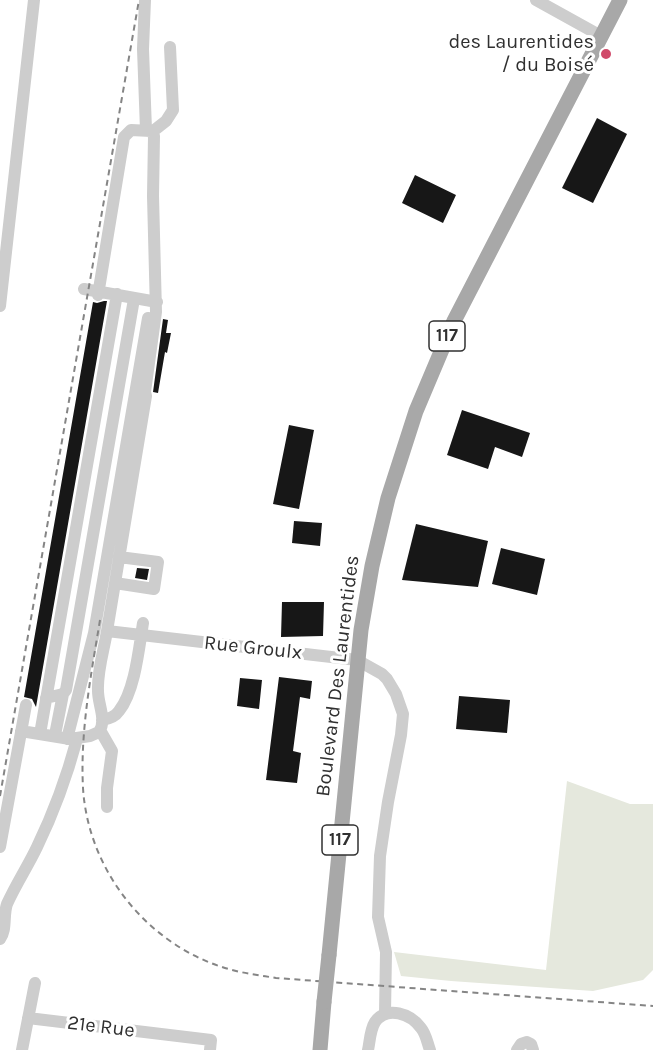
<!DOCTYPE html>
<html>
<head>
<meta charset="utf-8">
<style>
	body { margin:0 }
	canvas { display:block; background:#fff }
</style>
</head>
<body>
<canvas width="653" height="1050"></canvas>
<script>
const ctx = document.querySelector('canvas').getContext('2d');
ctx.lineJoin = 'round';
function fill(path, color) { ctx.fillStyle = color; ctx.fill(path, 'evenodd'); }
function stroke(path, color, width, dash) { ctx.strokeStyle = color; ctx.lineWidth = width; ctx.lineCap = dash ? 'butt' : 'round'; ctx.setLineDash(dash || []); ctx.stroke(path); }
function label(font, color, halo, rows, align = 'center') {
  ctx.font = font + ' Karla,sans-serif'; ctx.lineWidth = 6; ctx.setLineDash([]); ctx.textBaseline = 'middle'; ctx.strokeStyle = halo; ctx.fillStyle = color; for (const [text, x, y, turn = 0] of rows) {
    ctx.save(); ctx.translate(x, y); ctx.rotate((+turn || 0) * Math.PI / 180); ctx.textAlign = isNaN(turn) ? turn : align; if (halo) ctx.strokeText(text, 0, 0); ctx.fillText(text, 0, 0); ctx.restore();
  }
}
fill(new Path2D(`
	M 567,781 L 630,804 L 653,804 L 653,970 L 643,980 L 593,991 L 451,981 L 401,976 L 394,952 L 546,970 Z`), '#e5e8dd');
fill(new Path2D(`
	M 597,118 L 627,134 L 593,203 L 562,188 Z
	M 415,175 L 456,195 L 443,223 L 402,203 Z
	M 104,301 L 107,301 L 36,707 L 32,699 L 24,697 L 93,302 L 97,303 Z
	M 163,319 L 168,320 L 166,333 L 171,333 L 167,353 L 165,352 L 158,393 L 153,392 Z
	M 462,410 L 530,433 L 522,457 L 495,447 L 488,469 L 447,455 Z
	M 289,425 L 314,430 L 299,509 L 273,504 Z
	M 294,521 L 322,523 L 320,546 L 292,543 Z
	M 416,524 L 488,541 L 478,587 L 402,580 Z
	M 501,548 L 545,559 L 537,595 L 492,584 Z
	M 137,568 L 149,569 L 147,580 L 135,578 Z
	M 282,602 L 324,602 L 323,636 L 281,637 Z
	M 279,677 L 312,681 L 310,699 L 300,697 L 293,751 L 301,753 L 297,783 L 266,780 Z
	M 240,678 L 262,680 L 259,709 L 237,706 Z
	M 459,696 L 510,700 L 507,733 L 456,729 Z`), '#171717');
stroke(new Path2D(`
	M 145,0 L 143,49 L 146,130
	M 536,0 L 601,36
	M 152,132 L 166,121 L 173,110 L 170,47
	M 84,289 L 157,302
	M 98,295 L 124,137 L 131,130 L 151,131 L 154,136 L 153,196 L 156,312 L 145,392 L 146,396 L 107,631 L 357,660 L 382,674 L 387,679 L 396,694 L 403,714 L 401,735 L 388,802 L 380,856 L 378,917 L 386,952 L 385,1014
	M 0,306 L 34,0
	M 115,583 L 154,589 L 158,562 L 119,557
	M 46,698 L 63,694 L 66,690 L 134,299
	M 102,720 C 109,719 115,717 119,711 C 135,691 139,648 143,623
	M 100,730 L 112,751 L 107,788 L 107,807
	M 21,731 L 70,739 L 90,736 L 99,732 C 107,720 98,705 98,691 C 97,671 104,650 107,631
	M 40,734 L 117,294
	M 55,735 L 63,694
	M 67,739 L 94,633 L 148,318
	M 0,847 L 26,705
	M 0,939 C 7,930 3,915 7,904 C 16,884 28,866 37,847 C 54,812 67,776 77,739
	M 28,1018 L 211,1040 L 210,1050
	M 22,1050 L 35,983
	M 368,1050 C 370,1041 370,1030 375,1022 C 387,1005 411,1014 421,1028 C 426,1034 427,1042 430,1050
	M 517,1050 L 521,1044 L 527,1042 L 531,1044 L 533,1050`), '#cdcdcd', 12);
stroke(new Path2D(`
	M 329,955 L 361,630 L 372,566 L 388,498 L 416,411 L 454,321 L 620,0
	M 320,1050 L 324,1002`), '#a8a8a8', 15);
stroke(new Path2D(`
	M 100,620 C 91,675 80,732 83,788 C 88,869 145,942 222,967 C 240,973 258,975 276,978 L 653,1006
	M 0,796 L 139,0`), '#858585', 2, [6, 4.5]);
stroke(new Path2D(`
	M 324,1002 L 329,955`), '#a8a8a8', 15);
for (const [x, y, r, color] of [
	[606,54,6,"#d04a6a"]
]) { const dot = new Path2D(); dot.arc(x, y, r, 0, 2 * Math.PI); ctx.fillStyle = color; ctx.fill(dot); stroke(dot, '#fff', 2); }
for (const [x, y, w] of [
	[447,336,36],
	[340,840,36]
]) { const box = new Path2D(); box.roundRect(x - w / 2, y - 15, w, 30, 4.5); ctx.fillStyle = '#fff'; ctx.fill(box); stroke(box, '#303030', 1.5); }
label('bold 18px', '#303030', null, [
	["117",447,336],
	["117",340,840]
]);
label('20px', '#303030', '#fff', [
	["des Laurentides",594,42],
	["/ du Boisé",594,65]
], 'right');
label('20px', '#303030', '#fff', [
	["Rue Groulx",253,648,6],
	["Boulevard Des Laurentides",338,676,-83],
	["21e Rue",101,1027,7]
]);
</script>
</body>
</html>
